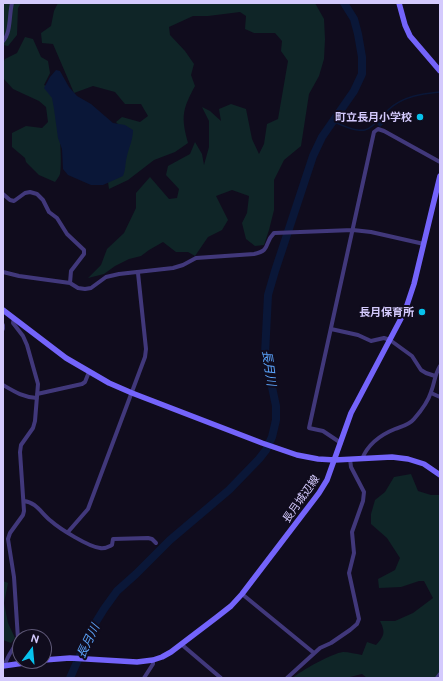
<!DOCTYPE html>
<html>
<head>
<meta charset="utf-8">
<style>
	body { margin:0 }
	#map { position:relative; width:443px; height:681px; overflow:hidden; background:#100c1d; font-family:Ubuntu,sans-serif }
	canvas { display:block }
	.frame { position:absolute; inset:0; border:4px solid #d4cafd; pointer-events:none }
	.north { position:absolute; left:12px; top:629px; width:40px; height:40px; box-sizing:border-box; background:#100c1d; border:1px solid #5e5877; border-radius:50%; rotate:16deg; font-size:11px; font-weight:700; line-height:16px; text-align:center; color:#d4cafd }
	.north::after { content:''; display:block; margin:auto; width:14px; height:18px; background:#07c2ec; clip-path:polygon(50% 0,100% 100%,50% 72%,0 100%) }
</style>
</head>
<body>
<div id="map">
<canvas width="443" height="681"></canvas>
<div class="frame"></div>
<div class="north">N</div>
</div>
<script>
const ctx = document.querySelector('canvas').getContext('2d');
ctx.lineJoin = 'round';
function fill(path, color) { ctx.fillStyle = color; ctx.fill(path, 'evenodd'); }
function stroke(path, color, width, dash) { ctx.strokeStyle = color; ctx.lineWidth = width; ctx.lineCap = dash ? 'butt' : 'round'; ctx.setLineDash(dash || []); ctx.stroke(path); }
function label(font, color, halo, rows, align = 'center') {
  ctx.font = font + ' Ubuntu,"Noto Sans JP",sans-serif'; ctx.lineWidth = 4; ctx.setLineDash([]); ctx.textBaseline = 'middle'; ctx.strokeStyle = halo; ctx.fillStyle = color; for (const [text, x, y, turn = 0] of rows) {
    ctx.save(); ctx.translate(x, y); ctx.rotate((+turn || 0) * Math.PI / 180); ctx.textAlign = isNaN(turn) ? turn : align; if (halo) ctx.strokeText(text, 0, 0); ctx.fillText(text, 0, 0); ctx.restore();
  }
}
fill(new Path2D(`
	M 3,3 L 21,3 L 18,8 L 17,35 L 8,46 L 3,45 Z
	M 58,3 L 315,3 L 324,19 L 325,39 L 324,59 L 319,76 L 309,94 L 301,146 L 284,160 L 274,180 L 274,210 L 269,230 L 264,245 L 255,246 L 246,239 L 242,223 L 247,213 L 249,196 L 232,190 L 216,196 L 228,220 L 222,230 L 208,237 L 195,256 L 188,252 L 176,252 L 163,242 L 149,250 L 141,256 L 129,259 L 115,266 L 104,274 L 88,278 L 101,265 L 107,249 L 124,233 L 136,208 L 136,193 L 150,177 L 169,199 L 177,198 L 179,189 L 166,175 L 168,166 L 190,154 L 195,142 L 202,154 L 204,165 L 209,147 L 209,121 L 202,107 L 210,111 L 221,121 L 219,109 L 231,104 L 246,109 L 252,139 L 259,154 L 264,144 L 267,124 L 278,119 L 288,61 L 281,51 L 282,41 L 275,33 L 254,33 L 245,29 L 246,16 L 240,12 L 208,16 L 193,16 L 169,27 L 170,35 L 185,51 L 194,64 L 191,75 L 195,86 C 182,110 181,117 188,143 L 175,152 L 154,160 L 128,180 L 109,189 L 107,175 L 127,134 L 116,122 L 122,117 L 140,122 L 148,116 L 141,104 L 125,104 L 115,92 L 93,86 L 74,93 L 53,44 L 42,43 L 41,33 L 51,26 L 54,11 Z
	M 25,37 L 33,39 L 41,57 L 48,61 L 50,73 L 44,85 C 47,86 50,88 52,91 C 58,101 63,162 60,174 C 59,177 57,179 55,182 L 39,175 L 26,162 L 25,158 L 12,147 L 12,133 L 26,126 L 42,128 L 48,122 L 46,107 L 39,101 L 13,89 L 3,78 L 3,63 L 5,59 L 17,53 Z
	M 411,474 L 418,491 L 431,495 L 440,495 L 440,678 L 367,678 L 362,674 L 346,678 L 293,678 C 300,671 333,653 343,652 C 349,652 356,654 362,655 L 367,642 L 376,645 C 384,636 386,633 380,621 L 395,621 L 413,613 L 433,598 L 424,581 L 419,581 L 401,587 L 379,588 L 378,579 L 395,570 L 400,558 L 387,538 L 371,524 L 371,514 L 375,500 L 385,492 L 394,477 Z
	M 3,581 L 8,583 L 4,603 L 8,623 L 15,638 L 11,643 L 3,640 Z`), '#0f2527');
fill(new Path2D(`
	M 56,70 L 60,71 L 69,87 L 77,96 L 91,104 L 113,123 L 125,125 L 133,130 C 133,140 129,147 127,156 C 125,163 126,169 123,176 L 103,185 L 91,185 L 68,175 L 63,169 L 62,149 L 58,138 L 54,109 L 52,98 L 44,88 L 50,77 Z
	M 388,114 L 391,117 L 380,127 L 377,124 Z`), '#0a1738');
stroke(new Path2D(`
	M 333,121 C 340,125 357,132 365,130 C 374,128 381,116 388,110 C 403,96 421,94 440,92`), '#0a1738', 1.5);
stroke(new Path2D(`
	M 70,678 L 91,630 L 104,609 L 117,591 L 136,574 L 170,540 L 229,490 L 259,459 L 266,450 L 272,437 L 276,420 L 276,406 L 265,354 L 268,295 L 275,271 L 313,156 L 322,137 L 354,91 L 362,74 L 362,57 L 358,34 L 354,19 L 344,3`), '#0a1738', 8);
stroke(new Path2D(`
	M 3,41 C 11,33 9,15 12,3
	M 3,194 L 10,200 L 14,201 L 25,193 L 30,192 L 37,194 L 43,200 L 49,212 L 57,218 L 67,234 L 84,250 L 84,254 L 71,271 L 70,283
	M 3,272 L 19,276 L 70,283 L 78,288 L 85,289 L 91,288 L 106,277 L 119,274 L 173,268 L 183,265 L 196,258 L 254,254 C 272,250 263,244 274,233 L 353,230 L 371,232 L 424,244
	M 3,325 L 3,329
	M 331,329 L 358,335 L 371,341 L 384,338 L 390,340 L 412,356 L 421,370 L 426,373 L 435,376
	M 3,385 C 15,392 23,397 37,398
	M 431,393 L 440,397
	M 37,394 L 82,384 L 85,382 L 89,372
	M 341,443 L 323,431 L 309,428 L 374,132 L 378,129 L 384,131 L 440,162
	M 362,459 C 368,444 380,435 395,429 C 403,426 409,425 414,419 C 421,411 428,402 431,392 C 435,382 434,376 440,366
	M 24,501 C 36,502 42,514 51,521 C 60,529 89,547 100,548 C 105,549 108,547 112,545 L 113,539 L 148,538 L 152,539 L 156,543
	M 68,532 L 88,509 L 145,357 L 146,349 L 138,273
	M 242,594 L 314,653
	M 181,644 L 221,678
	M 5,665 C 8,653 14,650 18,639 L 14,577 L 8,539 L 10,533 L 23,515 L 24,511 L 20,452 L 21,445 L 33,428 L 35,421 L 38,384 L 27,345 L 23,336 L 13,323 L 14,318
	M 144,678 L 153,664 L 153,660
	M 287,678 L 320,648 L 331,643 L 350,630 L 357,624 L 359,619 L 349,573 L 354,553 L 352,532 L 363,501 L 364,492 L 351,467 L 350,459
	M 437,678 L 440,674`), '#41387b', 4);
stroke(new Path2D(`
	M 399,3 L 405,25 L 410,36 L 440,71
	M 3,310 L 66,358 L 109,383 L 132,393 L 262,443 L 297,455 L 318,459 L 335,460 L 392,457 L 408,459 L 424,464 L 440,475
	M 44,660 L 70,658 L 137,662 L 153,660 L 162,657 L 171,652 L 217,617 L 231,606 L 242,594 L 319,493 L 327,480 L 351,413 L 358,400 L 405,311 L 414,284 L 440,176
	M 3,666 L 38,661`), '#7464fb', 5.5);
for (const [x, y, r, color] of [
	[420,117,4,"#07c2ec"],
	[422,312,4,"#07c2ec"]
]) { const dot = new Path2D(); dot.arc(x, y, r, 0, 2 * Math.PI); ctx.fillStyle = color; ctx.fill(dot); stroke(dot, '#100c1d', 1.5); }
label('bold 11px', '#d4cafd', '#100c1d', [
	["町立長月小学校",412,117],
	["長月保育所",414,312]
], 'right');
label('11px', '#d4cafd', '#100c1d', [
	["長月城辺線",301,499,-55]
]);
label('italic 12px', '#5ba3fa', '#100c1d', [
	["長月川",269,368,82],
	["長月川",88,641,-64]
]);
</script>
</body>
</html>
